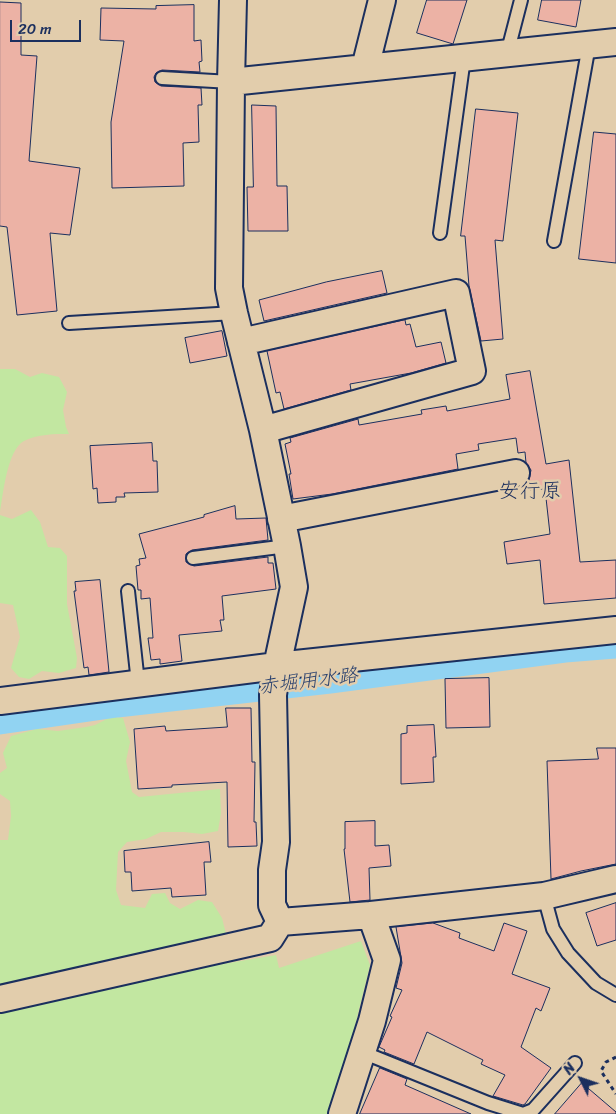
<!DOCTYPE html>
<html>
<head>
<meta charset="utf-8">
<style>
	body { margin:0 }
	#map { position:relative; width:616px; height:1114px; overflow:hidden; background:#e2cdac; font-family:Sriracha,sans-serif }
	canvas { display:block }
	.north { position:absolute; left:556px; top:1054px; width:50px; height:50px; -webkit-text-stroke:4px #e2cdac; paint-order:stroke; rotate:311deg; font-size:14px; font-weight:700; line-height:20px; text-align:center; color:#1b2f5e }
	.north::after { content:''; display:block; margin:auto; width:18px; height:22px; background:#1b2f5e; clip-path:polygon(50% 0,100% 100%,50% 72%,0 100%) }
	.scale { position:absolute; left:10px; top:20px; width:71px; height:22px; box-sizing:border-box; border:2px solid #1b2f5e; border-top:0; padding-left:6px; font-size:15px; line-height:18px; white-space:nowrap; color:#1b2f5e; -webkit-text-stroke:4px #e2cdac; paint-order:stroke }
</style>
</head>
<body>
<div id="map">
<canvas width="616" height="1114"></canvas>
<div class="north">N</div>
<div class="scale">20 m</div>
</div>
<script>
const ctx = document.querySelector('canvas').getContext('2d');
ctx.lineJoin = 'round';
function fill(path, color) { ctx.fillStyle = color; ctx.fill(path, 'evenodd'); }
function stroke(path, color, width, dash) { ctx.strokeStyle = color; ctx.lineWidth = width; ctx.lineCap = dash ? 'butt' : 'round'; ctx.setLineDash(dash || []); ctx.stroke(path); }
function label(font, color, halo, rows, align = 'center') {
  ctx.font = font + ' Sriracha,"Klee One",sans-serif'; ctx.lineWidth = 5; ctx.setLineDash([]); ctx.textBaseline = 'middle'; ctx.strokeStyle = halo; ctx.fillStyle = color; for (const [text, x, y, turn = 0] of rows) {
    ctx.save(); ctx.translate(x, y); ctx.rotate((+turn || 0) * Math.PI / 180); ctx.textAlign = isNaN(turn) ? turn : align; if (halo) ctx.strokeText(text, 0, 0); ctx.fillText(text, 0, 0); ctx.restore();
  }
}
fill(new Path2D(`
	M 0,369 L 15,369 L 30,377 L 42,373 L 59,377 L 67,392 L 63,410 L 66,427 L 69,434 C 55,434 37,434 24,441 C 7,450 3,495 0,512 Z
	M 31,510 L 40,522 L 48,547 L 60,548 L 67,556 L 67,604 L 77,658 L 76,668 L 59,673 L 42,671 L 29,679 L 19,677 L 11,668 L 20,637 L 13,605 L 0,603 L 0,515 L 12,519 Z
	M 111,717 L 123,718 L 130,742 L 126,761 L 132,792 L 139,797 L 220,789 L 221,813 L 218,831 L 202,834 L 184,832 L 161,832 L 146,839 L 127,842 L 118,852 L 116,890 L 121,905 L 145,908 L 152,894 L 165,893 L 170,903 L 180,909 L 198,900 L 212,902 L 222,918 L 226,934 L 204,944 L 147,952 L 125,961 L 0,989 L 0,840 L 8,840 L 11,816 L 10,801 L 0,794 L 0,773 L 7,768 L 3,753 L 11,736 L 37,729 L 58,731 L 86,727 L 95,725 Z
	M 361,941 L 370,965 L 344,1070 L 328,1114 L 0,1114 L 0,1007 L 111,983 L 276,955 L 279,968 Z`), '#c2e7a1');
stroke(new Path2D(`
	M 0,722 L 117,705 L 330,681 L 565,650 L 616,646`), '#91d3f2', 25);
const building = new Path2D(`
	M 427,0 L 467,0 L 453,44 L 417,33 Z
	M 542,0 L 581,0 L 576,27 L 538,20 Z
	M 0,2 L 21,3 L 21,55 L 37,56 L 29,161 L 80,168 L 70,235 L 50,233 L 57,311 L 17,315 L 7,227 L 0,226 Z
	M 194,5 L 194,41 L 201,40 L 202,61 L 199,62 L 200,72 L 162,70 L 156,73 L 154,77 L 155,82 L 161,86 L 201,88 L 202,105 L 198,105 L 199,142 L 183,143 L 184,186 L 112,188 L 111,122 L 124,41 L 100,40 L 101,8 L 156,9 L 156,6 Z
	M 252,105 L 276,106 L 277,186 L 287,186 L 288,231 L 248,231 L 247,187 L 253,187 Z
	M 476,109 L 518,113 L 503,241 L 495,240 L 503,339 L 481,341 L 469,286 L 465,236 L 461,236 Z
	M 594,132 L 616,134 L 616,263 L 579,259 Z
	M 382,271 L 387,293 L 264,321 L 259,300 L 326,282 Z
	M 405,320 L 406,325 L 410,324 L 416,347 L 441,342 L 446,363 L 411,373 L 350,384 L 351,390 L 284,409 L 280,392 L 276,393 L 267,351 Z
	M 222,331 L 227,356 L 190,363 L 185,338 Z
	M 530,371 L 546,464 L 569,460 L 580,562 L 616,560 L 616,598 L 544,604 L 540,560 L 507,564 L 504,542 L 550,534 L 545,489 L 530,490 L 529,480 L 531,470 L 526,463 L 525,452 L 518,453 L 516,438 L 478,444 L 479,450 L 456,454 L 458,469 L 332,494 L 293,499 L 289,474 L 291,474 L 285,444 L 291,442 L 290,438 L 358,419 L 359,425 L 422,414 L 421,410 L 446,406 L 447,411 L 510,399 L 506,375 Z
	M 152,443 L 153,461 L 157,461 L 158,492 L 124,493 L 125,497 L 116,497 L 116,502 L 98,503 L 97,488 L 93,489 L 90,446 Z
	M 235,506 L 236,519 L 266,518 L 268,540 L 192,550 L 186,554 L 186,562 L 194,566 L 268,557 L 268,563 L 273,563 L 276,589 L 222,596 L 224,620 L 220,620 L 222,631 L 179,635 L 182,661 L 160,664 L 160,659 L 151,660 L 148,638 L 153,638 L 150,598 L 141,599 L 141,590 L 138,590 L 136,566 L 140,565 L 139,559 L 146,558 L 139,534 L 204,517 L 204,515 Z
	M 100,580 L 109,672 L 89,675 L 88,667 L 84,668 L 74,591 L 76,591 L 75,582 Z
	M 489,678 L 490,727 L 446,728 L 445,679 Z
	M 226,708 L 251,708 L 252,762 L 255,762 L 254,822 L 256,822 L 257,846 L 228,847 L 227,782 L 172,785 L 172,787 L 138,789 L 134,729 L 165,726 L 166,731 L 227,727 Z
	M 434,725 L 436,757 L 433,757 L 434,782 L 401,784 L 401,734 L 407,733 L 407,726 Z
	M 597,748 L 616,748 L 616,864 L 581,871 L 551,879 L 547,761 L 598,759 Z
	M 375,821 L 375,846 L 389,845 L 391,866 L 369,868 L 370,900 L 350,902 L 344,849 L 345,849 L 345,822 Z
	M 209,842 L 211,862 L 204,862 L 206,895 L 172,897 L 171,888 L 132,891 L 131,872 L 125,872 L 124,851 Z
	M 616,903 L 616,940 L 597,946 L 586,913 Z
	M 433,923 L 460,933 L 459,938 L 494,951 L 504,923 L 527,931 L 512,974 L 550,988 L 541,1011 L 536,1008 L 521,1047 L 551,1068 L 525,1104 L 523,1105 L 493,1096 L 505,1075 L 481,1064 L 483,1060 L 427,1032 L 414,1064 L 384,1052 L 385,1050 L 379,1047 L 392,1017 L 390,1016 L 402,990 L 396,988 L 402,963 L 396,927 Z
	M 380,1068 L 407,1079 L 405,1085 L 471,1114 L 360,1114 Z
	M 582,1083 L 616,1112 L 616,1114 L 555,1114 Z`);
fill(building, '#ecb2a5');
stroke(building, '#1b2f5e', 1);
const lane = new Path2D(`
	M 507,54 L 521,0
	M 162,78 L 231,82
	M 440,233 L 464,58
	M 554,241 L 589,45
	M 69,323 L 234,313
	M 193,558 L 287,546
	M 128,591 L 138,683
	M 544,896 L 553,929 L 568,953 L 596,983 L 616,995
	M 362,1052 L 488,1103 L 523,1114 L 533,1110 L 575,1063`);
const street = new Path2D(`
	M 233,0 L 231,82 L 229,288 L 234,313 L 263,430 L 287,546 L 294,587 L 277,666 L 273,695 L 276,842 L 272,870 L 272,905 L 280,922 L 371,915
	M 365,68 L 382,0
	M 231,82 L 616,42
	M 241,342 L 456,293 L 472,371 L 263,430
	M 281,519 L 516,473
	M 0,701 L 277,666 L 616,630
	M 0,999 L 270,938 L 280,922
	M 342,1114 L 372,1021 L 387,960 L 371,915 L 544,896 L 616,879`);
stroke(lane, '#1b2f5e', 16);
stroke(street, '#1b2f5e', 30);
stroke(new Path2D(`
	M 616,1057 L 606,1062 L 601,1071 L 616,1094`), '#1b2f5e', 3, [4, 4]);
stroke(lane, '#e2cdac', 12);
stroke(street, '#e2cdac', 26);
label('italic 20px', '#273f6d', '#e2cdac', [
	["赤堀用水路",308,682,-7]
]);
label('21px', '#1b2f5e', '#e2cdac', [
	["安行原",530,492]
]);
</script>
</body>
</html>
